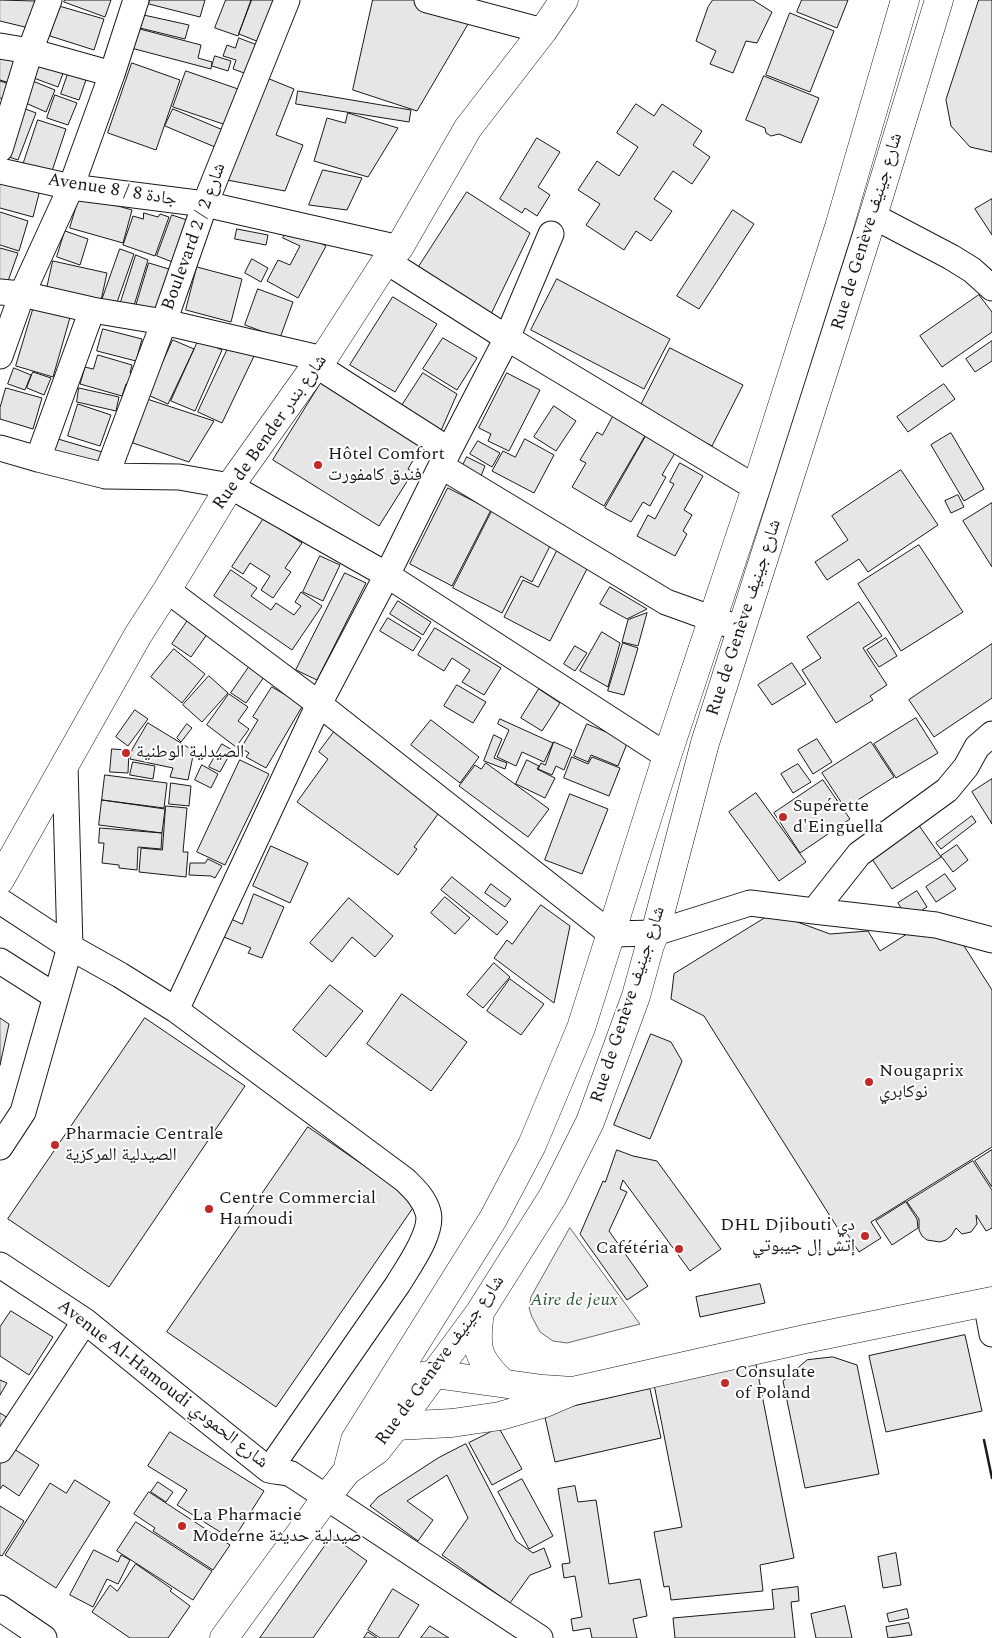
<!DOCTYPE html>
<html>
<head>
<meta charset="utf-8">
<style>
	body { margin:0 }
	canvas { display:block; background:#fff }
</style>
</head>
<body>
<canvas width="992" height="1638"></canvas>
<script>
const ctx = document.querySelector('canvas').getContext('2d');
ctx.lineJoin = 'round';
function fill(path, color) { ctx.fillStyle = color; ctx.fill(path, 'evenodd'); }
function stroke(path, color, width, dash) { ctx.strokeStyle = color; ctx.lineWidth = width; ctx.lineCap = dash ? 'butt' : 'round'; ctx.setLineDash(dash || []); ctx.stroke(path); }
function label(font, color, halo, rows, align = 'center') {
  ctx.font = font + ' Spectral,"Noto Naskh Arabic",serif'; ctx.lineWidth = 4; ctx.setLineDash([]); ctx.textBaseline = 'middle'; ctx.strokeStyle = halo; ctx.fillStyle = color; for (const [text, x, y, turn = 0] of rows) {
    ctx.save(); ctx.translate(x, y); ctx.rotate((+turn || 0) * Math.PI / 180); ctx.textAlign = isNaN(turn) ? turn : align; if (halo) ctx.strokeText(text, 0, 0); ctx.fillText(text, 0, 0); ctx.restore();
  }
}
const built = new Path2D(`
	M 570,1228 L 640,1324 L 567,1343 L 553,1341 L 540,1332 L 532,1317 L 529,1308 L 531,1297 Z`);
fill(built, '#ededed');
stroke(built, '#6a6a6a', 1);
const building = new Path2D(`
	M 0,0 L 35,1 L 29,28 L 0,21 Z
	M 65,0 L 111,0 L 105,17 L 64,2 Z
	M 150,0 L 205,0 L 200,17 L 149,4 Z
	M 226,0 L 251,0 L 238,36 L 215,28 Z
	M 252,0 L 275,0 L 259,42 L 239,34 Z
	M 373,0 L 413,0 L 471,19 L 417,111 L 353,90 Z
	M 713,0 L 753,0 L 772,12 L 757,43 L 746,41 L 733,73 L 710,64 L 716,51 L 696,41 L 708,7 Z
	M 802,0 L 848,0 L 837,28 L 797,12 Z
	M 979,0 L 992,0 L 992,152 L 970,147 L 951,126 L 946,100 Z
	M 59,6 L 104,19 L 94,50 L 50,36 Z
	M 790,13 L 834,31 L 810,92 L 766,75 Z
	M 139,14 L 189,25 L 185,39 L 136,27 Z
	M 136,28 L 201,45 L 198,58 L 212,62 L 211,69 L 131,48 Z
	M 239,38 L 257,45 L 247,74 L 233,69 L 236,60 L 223,56 L 227,45 L 235,48 Z
	M 0,51 L 18,57 L 10,83 L 0,80 Z
	M 39,55 L 66,65 L 58,87 L 31,77 Z
	M 215,56 L 231,61 L 228,71 L 212,66 Z
	M 132,63 L 180,80 L 156,150 L 108,133 Z
	M 70,68 L 88,74 L 79,100 L 61,94 Z
	M 186,71 L 241,90 L 229,126 L 173,107 Z
	M 764,76 L 819,98 L 801,143 L 779,134 L 771,136 L 766,133 L 765,128 L 746,120 Z
	M 267,78 L 294,89 L 276,135 L 303,145 L 285,191 L 227,180 Z
	M 30,80 L 55,90 L 46,112 L 21,101 Z
	M 0,81 L 12,85 L 7,100 L 0,98 Z
	M 298,91 L 411,110 L 409,122 L 296,104 Z
	M 55,95 L 77,103 L 68,125 L 47,118 Z
	M 636,104 L 654,116 L 662,104 L 702,131 L 693,145 L 710,157 L 692,184 L 673,171 L 654,199 L 672,211 L 651,241 L 636,231 L 624,250 L 586,225 L 600,204 L 578,190 L 597,161 L 619,176 L 638,147 L 617,133 Z
	M 23,108 L 36,113 L 18,160 L 9,157 Z
	M 173,109 L 223,130 L 215,147 L 165,126 Z
	M 348,113 L 398,128 L 368,177 L 314,161 L 327,118 L 345,123 Z
	M 38,120 L 66,129 L 50,177 L 22,168 Z
	M 537,138 L 560,152 L 538,187 L 550,195 L 537,216 L 525,208 L 522,213 L 500,199 Z
	M 323,170 L 362,178 L 347,210 L 309,205 Z
	M 0,175 L 41,186 L 33,217 L 0,208 Z
	M 467,192 L 530,233 L 491,314 L 418,268 Z
	M 80,195 L 132,210 L 123,243 L 70,228 Z
	M 992,199 L 992,235 L 975,209 Z
	M 733,210 L 754,224 L 699,309 L 677,296 Z
	M 0,212 L 28,221 L 19,251 L 0,245 Z
	M 144,213 L 158,217 L 160,214 L 169,217 L 155,256 L 123,245 L 133,216 L 143,219 Z
	M 172,215 L 190,221 L 175,263 L 157,256 Z
	M 289,226 L 326,246 L 298,298 L 267,281 L 278,260 L 290,265 L 300,246 L 283,238 Z
	M 237,229 L 268,235 L 266,245 L 235,239 Z
	M 65,231 L 88,239 L 80,265 L 57,257 Z
	M 0,248 L 18,253 L 7,284 L 0,282 Z
	M 120,249 L 134,254 L 115,308 L 101,303 Z
	M 136,255 L 148,260 L 132,312 L 119,308 Z
	M 252,259 L 268,268 L 261,282 L 245,273 Z
	M 53,261 L 107,273 L 100,305 L 46,293 Z
	M 149,263 L 172,270 L 158,314 L 136,306 Z
	M 197,267 L 242,279 L 231,322 L 186,310 Z
	M 557,279 L 670,339 L 644,389 L 531,330 Z
	M 258,289 L 293,302 L 280,338 L 245,325 Z
	M 979,295 L 992,312 L 992,332 L 942,367 L 920,336 Z
	M 393,297 L 437,324 L 395,392 L 350,365 Z
	M 35,303 L 71,314 L 53,377 L 16,366 Z
	M 103,329 L 142,339 L 136,361 L 97,351 Z
	M 443,338 L 477,358 L 457,390 L 423,369 Z
	M 199,339 L 222,350 L 195,411 L 171,401 Z
	M 173,340 L 194,349 L 168,404 L 148,395 Z
	M 992,341 L 992,361 L 975,372 L 966,359 Z
	M 231,342 L 255,354 L 222,423 L 198,412 Z
	M 670,348 L 743,385 L 712,446 L 639,409 Z
	M 98,355 L 132,365 L 130,373 L 136,375 L 133,387 L 126,384 L 122,396 L 80,384 L 85,367 L 93,369 Z
	M 14,368 L 31,375 L 25,390 L 8,384 Z
	M 33,372 L 51,378 L 44,395 L 27,388 Z
	M 423,373 L 457,394 L 440,433 L 401,407 Z
	M 507,373 L 540,390 L 509,451 L 488,441 L 491,434 L 479,428 Z
	M 324,378 L 422,445 L 408,469 L 413,472 L 379,526 L 273,460 Z
	M 944,384 L 955,399 L 908,432 L 897,417 Z
	M 6,388 L 42,398 L 33,429 L 0,419 L 0,408 Z
	M 79,388 L 119,397 L 116,411 L 77,402 Z
	M 147,399 L 214,421 L 189,462 L 133,443 Z
	M 78,404 L 111,415 L 100,446 L 68,436 Z
	M 554,406 L 576,421 L 556,451 L 534,437 Z
	M 616,411 L 649,429 L 604,506 L 572,487 L 586,463 L 580,460 L 597,432 L 602,435 Z
	M 951,433 L 984,489 L 964,501 L 931,445 Z
	M 646,436 L 675,453 L 662,475 L 666,477 L 650,506 L 643,502 L 631,522 L 605,508 Z
	M 58,439 L 102,452 L 98,466 L 54,453 Z
	M 525,439 L 554,455 L 534,493 L 492,471 L 503,451 L 515,457 Z
	M 478,441 L 500,453 L 492,467 L 470,454 Z
	M 467,457 L 485,466 L 481,476 L 462,467 Z
	M 680,463 L 703,476 L 684,510 L 692,515 L 683,531 L 687,534 L 675,556 L 637,536 L 648,515 L 655,519 L 674,484 L 670,482 Z
	M 901,470 L 938,525 L 868,572 L 859,559 L 827,580 L 815,562 L 848,540 L 832,516 Z
	M 448,488 L 491,510 L 452,586 L 410,564 Z
	M 958,495 L 964,507 L 951,513 L 945,501 Z
	M 992,503 L 992,567 L 963,521 Z
	M 493,509 L 553,540 L 532,582 L 521,576 L 502,613 L 453,588 Z
	M 264,518 L 302,543 L 285,568 L 291,572 L 273,598 L 261,590 L 270,576 L 250,563 L 243,574 L 232,567 Z
	M 919,545 L 963,612 L 901,651 L 858,584 Z
	M 558,549 L 589,565 L 550,641 L 504,617 L 523,580 L 538,587 Z
	M 320,556 L 340,565 L 323,601 L 303,592 Z
	M 231,570 L 257,588 L 251,596 L 271,610 L 276,603 L 294,615 L 301,606 L 295,602 L 301,592 L 322,606 L 292,650 L 214,596 Z
	M 345,573 L 366,583 L 317,680 L 296,670 Z
	M 610,587 L 647,609 L 627,619 L 600,604 Z
	M 398,601 L 431,622 L 423,635 L 390,614 Z
	M 859,602 L 882,636 L 863,648 L 887,685 L 870,696 L 873,700 L 836,723 L 802,670 L 821,658 L 807,637 Z
	M 647,613 L 638,646 L 622,642 L 628,620 Z
	M 190,617 L 210,630 L 191,657 L 172,644 Z
	M 388,618 L 421,638 L 413,651 L 380,631 Z
	M 435,628 L 501,668 L 484,695 L 462,682 L 470,670 L 452,658 L 444,671 L 418,655 Z
	M 602,632 L 620,643 L 608,687 L 580,671 Z
	M 886,638 L 897,656 L 879,667 L 867,650 Z
	M 623,643 L 638,648 L 624,695 L 608,691 Z
	M 992,644 L 992,698 L 934,737 L 909,700 Z
	M 575,646 L 587,653 L 575,671 L 564,664 Z
	M 174,649 L 205,674 L 182,703 L 151,677 Z
	M 792,663 L 806,684 L 772,705 L 758,685 Z
	M 249,667 L 264,677 L 246,703 L 231,693 Z
	M 209,676 L 228,693 L 202,722 L 183,705 Z
	M 457,685 L 486,702 L 473,723 L 444,706 Z
	M 272,687 L 303,705 L 266,768 L 246,757 L 249,753 L 241,748 L 258,720 L 253,717 Z
	M 539,689 L 560,703 L 542,731 L 521,718 Z
	M 229,694 L 248,707 L 238,721 L 249,729 L 236,747 L 207,725 Z
	M 135,710 L 148,719 L 128,746 L 116,737 Z
	M 916,718 L 938,753 L 896,778 L 874,744 Z
	M 500,719 L 553,743 L 544,762 L 522,752 L 516,766 L 497,757 L 509,730 L 498,724 Z
	M 431,720 L 479,757 L 460,783 L 411,745 Z
	M 148,723 L 194,751 L 188,780 L 170,777 L 173,768 L 130,759 L 132,750 Z
	M 187,724 L 192,728 L 181,742 L 177,738 Z
	M 587,724 L 628,741 L 618,766 L 591,755 L 588,762 L 574,756 Z
	M 334,732 L 441,810 L 414,847 L 417,849 L 398,875 L 297,802 L 328,759 L 319,752 Z
	M 494,735 L 502,739 L 494,758 L 507,763 L 505,769 L 484,761 Z
	M 817,739 L 832,762 L 813,774 L 798,750 Z
	M 554,742 L 572,750 L 564,770 L 556,766 L 552,775 L 538,769 L 541,763 L 545,765 Z
	M 871,742 L 894,777 L 845,808 L 822,773 Z
	M 222,744 L 232,750 L 220,772 L 209,767 Z
	M 112,749 L 129,750 L 128,773 L 110,772 Z
	M 572,757 L 588,764 L 592,757 L 620,768 L 609,796 L 564,778 Z
	M 240,760 L 269,774 L 225,865 L 197,852 Z
	M 527,760 L 539,766 L 537,769 L 555,778 L 545,798 L 516,784 Z
	M 133,762 L 155,766 L 153,779 L 130,775 Z
	M 486,763 L 549,809 L 528,837 L 459,786 L 475,765 L 481,769 Z
	M 798,764 L 811,782 L 793,793 L 781,774 Z
	M 202,765 L 218,774 L 211,788 L 195,780 Z
	M 105,775 L 167,783 L 164,808 L 102,800 Z
	M 992,779 L 992,824 L 972,792 Z
	M 823,780 L 850,819 L 800,853 L 774,813 Z
	M 171,783 L 191,786 L 189,806 L 169,804 Z
	M 756,793 L 806,862 L 779,881 L 729,812 Z
	M 570,794 L 608,809 L 582,874 L 545,860 Z
	M 102,800 L 165,809 L 162,833 L 99,825 Z
	M 166,806 L 187,808 L 183,852 L 188,852 L 186,877 L 139,872 L 141,848 L 162,850 Z
	M 972,816 L 976,822 L 941,849 L 936,843 Z
	M 918,824 L 941,857 L 892,889 L 870,856 Z
	M 100,828 L 162,833 L 161,849 L 138,847 L 137,870 L 119,868 L 119,865 L 102,863 L 104,843 L 99,843 Z
	M 957,845 L 968,860 L 953,872 L 941,856 Z
	M 271,846 L 308,863 L 290,903 L 253,886 Z
	M 208,859 L 222,866 L 215,878 L 211,876 L 189,875 L 190,863 L 205,863 Z
	M 945,874 L 956,889 L 936,902 L 926,887 Z
	M 452,877 L 508,922 L 497,935 L 441,890 Z
	M 491,884 L 511,899 L 505,907 L 485,893 Z
	M 917,891 L 927,907 L 908,919 L 898,903 Z
	M 254,894 L 284,907 L 262,958 L 248,953 L 251,948 L 224,937 L 231,919 L 242,924 Z
	M 445,897 L 470,918 L 455,934 L 431,913 Z
	M 349,898 L 393,936 L 375,957 L 352,937 L 332,962 L 310,943 Z
	M 541,905 L 570,926 L 554,1003 L 494,958 L 507,940 L 512,944 Z
	M 773,913 L 830,934 L 868,931 L 880,951 L 910,932 L 959,938 L 992,990 L 992,1147 L 871,1222 L 881,1238 L 859,1252 L 846,1232 L 842,1235 L 704,1016 L 671,999 L 674,974 Z
	M 494,963 L 510,977 L 483,1008 L 467,995 Z
	M 510,979 L 544,1004 L 521,1035 L 487,1011 Z
	M 330,985 L 363,1011 L 326,1057 L 293,1030 Z
	M 402,994 L 467,1042 L 431,1091 L 367,1044 Z
	M 0,1018 L 9,1024 L 0,1065 Z
	M 145,1018 L 245,1086 L 109,1287 L 8,1219 Z
	M 651,1034 L 671,1042 L 682,1061 L 650,1139 L 614,1125 Z
	M 308,1127 L 417,1202 L 276,1407 L 167,1332 Z
	M 617,1150 L 633,1156 L 657,1161 L 721,1249 L 690,1271 L 623,1180 L 620,1189 L 627,1192 L 609,1231 L 648,1286 L 627,1300 L 580,1234 L 603,1181 L 605,1182 Z
	M 992,1150 L 992,1187 L 975,1161 Z
	M 973,1161 L 992,1190 L 992,1228 L 986,1231 L 976,1215 L 977,1224 L 971,1232 L 962,1234 L 956,1228 L 951,1236 L 946,1240 L 940,1242 L 927,1240 L 922,1236 L 919,1230 L 919,1219 L 907,1202 Z
	M 906,1202 L 917,1219 L 918,1228 L 892,1245 L 876,1221 Z
	M 760,1284 L 765,1303 L 700,1317 L 696,1297 Z
	M 11,1311 L 53,1337 L 29,1375 L 0,1356 L 0,1327 Z
	M 965,1335 L 982,1411 L 886,1432 L 869,1356 Z
	M 754,1354 L 794,1558 L 760,1565 L 763,1591 L 671,1600 L 669,1586 L 664,1587 L 654,1532 L 682,1527 L 652,1374 Z
	M 833,1357 L 857,1365 L 879,1474 L 805,1488 L 783,1381 L 807,1360 Z
	M 0,1380 L 7,1383 L 0,1395 Z
	M 650,1389 L 661,1438 L 555,1462 L 544,1413 Z
	M 0,1413 L 8,1418 L 0,1431 Z
	M 499,1428 L 522,1469 L 492,1485 L 469,1443 Z
	M 170,1432 L 264,1491 L 233,1540 L 177,1505 L 187,1490 L 148,1466 Z
	M 466,1444 L 516,1541 L 533,1553 L 544,1548 L 551,1567 L 530,1575 L 510,1603 L 442,1555 L 468,1518 L 447,1475 L 407,1501 L 433,1520 L 418,1541 L 370,1506 L 378,1497 L 438,1458 Z
	M 11,1447 L 39,1465 L 19,1496 L 3,1485 L 0,1489 L 0,1464 Z
	M 522,1479 L 553,1536 L 529,1549 L 498,1492 Z
	M 75,1480 L 110,1502 L 56,1588 L 5,1555 L 50,1483 L 66,1493 Z
	M 158,1482 L 173,1492 L 166,1502 L 151,1492 Z
	M 575,1486 L 578,1502 L 596,1500 L 609,1584 L 640,1579 L 647,1616 L 633,1619 L 637,1638 L 592,1638 L 590,1628 L 573,1631 L 571,1619 L 582,1617 L 575,1576 L 564,1578 L 562,1564 L 570,1563 L 558,1489 Z
	M 149,1492 L 230,1545 L 213,1570 L 153,1531 L 155,1528 L 134,1514 Z
	M 0,1506 L 24,1521 L 2,1556 L 0,1555 Z
	M 136,1522 L 212,1571 L 193,1600 L 117,1551 Z
	M 332,1536 L 367,1561 L 313,1638 L 260,1638 Z
	M 94,1550 L 118,1562 L 121,1555 L 130,1560 L 118,1584 L 107,1579 L 93,1607 L 70,1595 Z
	M 896,1553 L 901,1585 L 883,1588 L 878,1557 Z
	M 136,1564 L 172,1589 L 170,1591 L 190,1606 L 168,1638 L 130,1638 L 92,1612 L 110,1585 L 117,1591 Z
	M 798,1587 L 799,1601 L 791,1602 L 795,1638 L 675,1638 L 673,1618 L 774,1609 L 772,1590 Z
	M 393,1589 L 419,1605 L 398,1638 L 380,1638 L 368,1630 Z
	M 845,1606 L 852,1638 L 816,1638 L 811,1614 Z
	M 907,1609 L 909,1618 L 889,1622 L 887,1614 Z
	M 909,1623 L 912,1635 L 888,1638 L 886,1627 Z
	M 430,1626 L 449,1638 L 421,1638 Z
	M 368,1632 L 377,1638 L 364,1638 Z`);
fill(building, '#e6e6e6');
stroke(building, '#1a1a1a', 1);
const minor = new Path2D(`
	M 427,0 L 543,31
	M 0,46 L 30,51 L 112,74
	M 0,149 L 30,51 L 49,0
	M 0,171 L 71,187 L 205,204 L 399,248
	M 873,216 L 951,257 L 972,270 L 992,288
	M 386,261 L 507,338 L 756,488
	M 0,292 L 22,294 L 92,310 L 164,322 L 323,359
	M 0,356 L 22,294 L 71,187 L 112,74 L 136,0
	M 316,365 L 449,450
	M 0,448 L 38,459 L 106,476 L 179,477 L 230,486 L 387,575 L 667,756
	M 38,459 L 92,310
	M 441,466 L 666,602 L 741,629
	M 106,476 L 164,322 L 205,204 L 287,0
	M 167,590 L 319,704 L 611,934 L 655,933 L 750,903 L 814,911 L 859,854 L 947,790 L 966,767 L 977,747 L 992,734
	M 0,901 L 70,947 L 120,975 L 176,1010 L 405,1180 C 414,1189 424,1198 428,1212 C 434,1232 408,1267 398,1284 L 269,1470
	M 814,911 L 936,925 L 992,940
	M 0,961 L 55,996
	M 176,1010 L 319,704 L 387,575 L 449,450 L 507,338 L 551,234
	M 0,1147 L 23,1112 L 70,947 L 65,765
	M 0,1265 L 85,1321 L 183,1401 L 269,1470 C 277,1472 283,1471 291,1474 L 540,1638
	M 986,1302 L 992,1334
	M 0,1450 L 85,1321
	M 0,1608 L 44,1638`);
const tertiary = new Path2D(`
	M 0,880 L 138,635 L 167,590 L 230,486 L 316,365 L 323,359 L 386,261 L 399,248 L 468,128 L 543,31 L 564,0
	M 573,1391 L 543,1389 L 434,1374 L 392,1382 L 396,1426 L 452,1423 L 500,1416 L 545,1403 L 573,1391 L 805,1339 L 992,1301`);
const secondary = new Path2D(`
	M 480,1312 C 475,1347 476,1358 503,1383
	M 347,1471 L 355,1440 L 493,1219 L 532,1145 L 581,1028 L 667,756 L 756,488 L 839,227 L 905,0
	M 224,1638 L 326,1498 L 347,1471 L 377,1450 L 396,1426 L 480,1312 L 553,1196 L 590,1122 L 636,996 L 650,945 L 655,933 L 705,743 L 873,216 L 939,0`);
stroke(minor, '#1a1a1a', 27);
stroke(tertiary, '#1a1a1a', 29);
stroke(secondary, '#1a1a1a', 29);
stroke(minor, '#fff', 25);
stroke(tertiary, '#fff', 28);
stroke(secondary, '#fff', 28);
stroke(new Path2D(`
	M 984,1440 L 992,1478`), '#1a1a1a', 2.5);
for (const [x, y, r, color] of [
	[318,465,5,"#c62828"],
	[126,753,5,"#c62828"],
	[783,817,5,"#c62828"],
	[869,1082,5,"#c62828"],
	[55,1145,5,"#c62828"],
	[209,1209,5,"#c62828"],
	[865,1236,5,"#c62828"],
	[679,1249,5,"#c62828"],
	[725,1383,5,"#c62828"],
	[182,1526,5,"#c62828"]
]) { const dot = new Path2D(); dot.arc(x, y, r, 0, 2 * Math.PI); ctx.fillStyle = color; ctx.fill(dot); stroke(dot, '#fff', 2); }
label('18px', '#1a1a1a', '#fff', [
	["Avenue 8 / جادة 8",112,191,9],
	["Rue de Genève شارع جينيف",868,232,-73],
	["Boulevard 2 / شارع 2",195,237,-70],
	["Rue de Bender شارع بندر",271,433,-55],
	["Rue de Genève شارع جينيف",745,618,-72],
	["Rue de Genève شارع جينيف",629,1005,-72],
	["Rue de Genève شارع جينيف",441,1361,-54],
	["Avenue Al-Hamoudi شارع الحمودي",162,1385,38]
]);
label('18px', '#1a1a1a', '#fff', [
	["Hôtel Comfort",328,455],
	["فندق كامفورت",328,476],
	["الصيدلية الوطنية",136,753],
	["Supérette",793,807],
	["d'Einguella",793,828],
	["Nougaprix",879,1072],
	["نوكابري",879,1093],
	["Pharmacie Centrale",65,1135],
	["الصيدلية المركزية",65,1156],
	["Centre Commercial",219,1199],
	["Hamoudi",219,1220],
	["DHL Djibouti دي",855,1226,"right"],
	["إتش إل جيبوتي",855,1247,"right"],
	["Cafétéria",669,1249,"right"],
	["Consulate",735,1373],
	["of Poland",735,1394],
	["La Pharmacie",192,1516],
	["Moderne صيدلية حديثة",192,1537]
], 'left');
label('italic 18px', '#2b5a34', '#fff', [
	["Aire de jeux",574,1301]
]);
</script>
</body>
</html>
